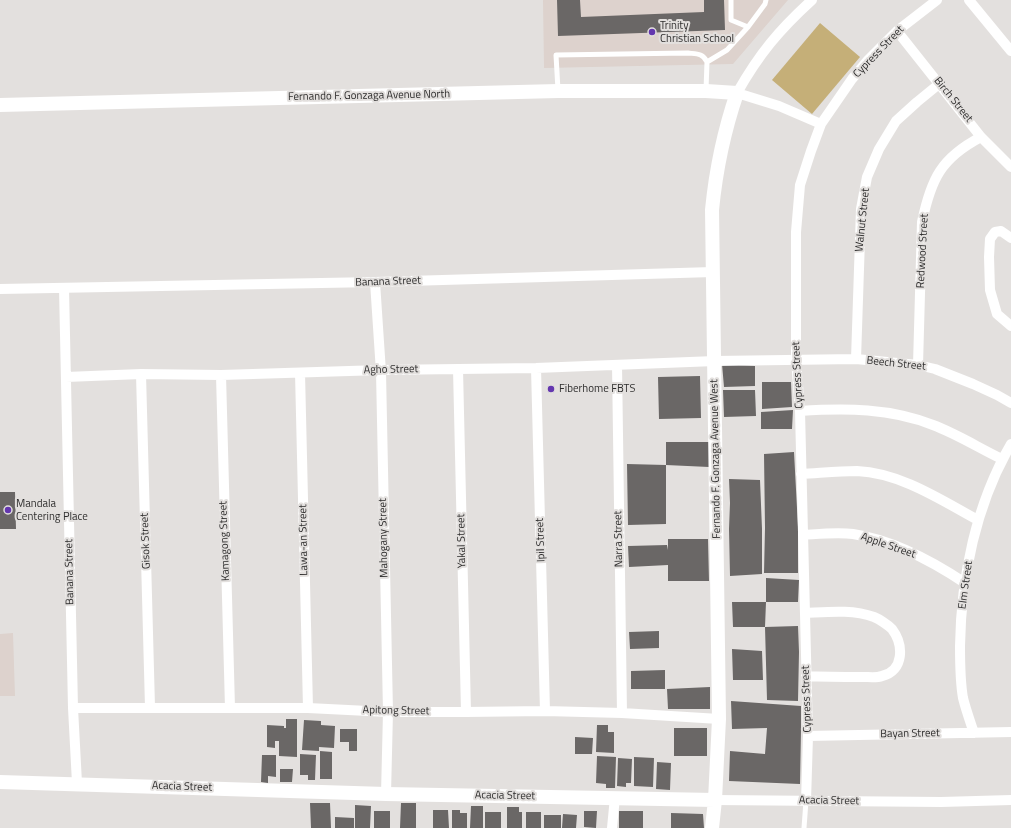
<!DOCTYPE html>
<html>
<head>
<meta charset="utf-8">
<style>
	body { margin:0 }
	canvas { display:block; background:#e3e0de }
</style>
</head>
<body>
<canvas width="1011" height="828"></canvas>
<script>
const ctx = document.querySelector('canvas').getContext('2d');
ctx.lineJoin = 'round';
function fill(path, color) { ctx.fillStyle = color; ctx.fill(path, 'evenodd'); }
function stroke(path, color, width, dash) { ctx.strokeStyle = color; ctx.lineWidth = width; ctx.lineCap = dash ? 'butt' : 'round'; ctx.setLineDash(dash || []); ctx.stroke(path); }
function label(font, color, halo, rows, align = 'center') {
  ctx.font = font + ' "Titillium Web",sans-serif'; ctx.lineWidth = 4; ctx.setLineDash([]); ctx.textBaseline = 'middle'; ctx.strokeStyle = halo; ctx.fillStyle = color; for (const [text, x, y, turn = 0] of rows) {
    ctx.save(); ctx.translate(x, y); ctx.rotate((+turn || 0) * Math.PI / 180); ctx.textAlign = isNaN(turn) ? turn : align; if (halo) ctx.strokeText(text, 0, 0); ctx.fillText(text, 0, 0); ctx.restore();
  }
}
fill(new Path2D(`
	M 543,0 L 788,0 L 733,64 L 544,68 Z
	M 13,633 L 15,696 L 0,696 L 0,634 Z`), '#ddd2cd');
fill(new Path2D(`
	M 820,23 L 860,57 L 812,114 L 772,80 Z`), '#c5af78');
fill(new Path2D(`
	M 557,0 L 580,0 L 581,17 L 704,12 L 704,0 L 724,0 L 725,30 L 558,36 Z
	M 722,364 L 755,366 L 755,386 L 724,387 Z
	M 700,376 L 701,418 L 659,419 L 658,377 Z
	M 762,382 L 791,382 L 792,407 L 762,409 Z
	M 723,390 L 755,390 L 756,416 L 724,417 Z
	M 793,410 L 792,429 L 761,429 L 761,412 Z
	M 666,442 L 709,442 L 709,467 L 666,465 L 666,524 L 628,525 L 627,464 L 666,465 Z
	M 794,452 L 798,527 L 798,573 L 764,573 L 765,528 L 764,454 Z
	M 729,479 L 760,480 L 762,529 L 762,574 L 730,576 L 729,529 L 730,503 Z
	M 0,492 L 15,492 L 16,529 L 0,529 Z
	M 668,539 L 708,539 L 709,581 L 668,581 L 668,565 L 629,567 L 628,546 L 667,545 L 668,550 Z
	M 766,578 L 799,580 L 798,602 L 766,602 Z
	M 732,602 L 766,602 L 765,627 L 733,627 Z
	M 798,626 L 799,652 L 798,701 L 767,700 L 765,627 Z
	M 659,631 L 659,648 L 630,649 L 629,632 Z
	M 732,649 L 762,651 L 763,680 L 733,680 Z
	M 665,670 L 665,689 L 631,689 L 631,671 Z
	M 710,687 L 710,709 L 668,709 L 667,689 Z
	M 731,701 L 801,706 L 801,730 L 800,784 L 729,781 L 730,751 L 765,754 L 767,728 L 732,729 Z
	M 286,719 L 297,719 L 297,757 L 279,756 L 279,741 L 275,741 L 275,748 L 267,747 L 267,725 L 284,726 L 284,728 L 286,728 Z
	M 304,720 L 321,721 L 321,725 L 335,726 L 334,748 L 319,747 L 319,751 L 302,750 Z
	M 597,725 L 608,725 L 608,732 L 614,732 L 614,753 L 596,752 Z
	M 674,728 L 707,728 L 707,756 L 674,756 Z
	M 340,729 L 357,729 L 357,751 L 349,751 L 349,742 L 340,742 Z
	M 575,737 L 593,738 L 592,754 L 575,754 Z
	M 320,751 L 332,752 L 332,779 L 320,779 Z
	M 300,754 L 316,755 L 315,780 L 308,780 L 308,775 L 300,775 Z
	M 262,755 L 276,755 L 276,777 L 268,776 L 268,783 L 261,782 Z
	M 597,756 L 616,757 L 615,788 L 606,788 L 606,784 L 596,783 Z
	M 634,757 L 654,758 L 653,787 L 634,786 Z
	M 618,758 L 632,759 L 631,783 L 626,783 L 626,787 L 617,786 Z
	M 657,762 L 671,763 L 670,790 L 656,789 Z
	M 280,769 L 293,769 L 292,782 L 280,782 Z
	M 310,803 L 330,803 L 331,828 L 311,828 Z
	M 401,803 L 416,803 L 416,828 L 400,828 Z
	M 355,805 L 371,806 L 370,828 L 355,828 Z
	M 471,806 L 483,806 L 483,828 L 470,828 Z
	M 507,807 L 519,807 L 519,812 L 522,812 L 522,828 L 507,828 Z
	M 433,810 L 448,810 L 449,828 L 433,828 Z
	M 452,810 L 460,810 L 460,813 L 467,813 L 467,828 L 452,828 Z
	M 374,811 L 390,811 L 390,828 L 374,828 Z
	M 584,811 L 597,811 L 596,828 L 584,827 Z
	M 619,811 L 643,811 L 643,828 L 619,828 Z
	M 485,812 L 501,812 L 501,828 L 485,828 Z
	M 526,812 L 541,812 L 541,828 L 526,828 Z
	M 671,813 L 703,814 L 704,828 L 671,828 Z
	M 563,814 L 577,815 L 576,828 L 562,828 Z
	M 544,815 L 561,815 L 561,828 L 544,828 Z
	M 335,817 L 354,818 L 354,828 L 335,828 Z`), '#6a6766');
stroke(new Path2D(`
	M 731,0 L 731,20 L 748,27
	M 707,62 L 727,50 L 748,27 L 765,4 L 766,0
	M 558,90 L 556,55 L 688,53 C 696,54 703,53 707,62 L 706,90
	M 804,828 L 806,801`), '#fff', 5);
stroke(new Path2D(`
	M 812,0 C 779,30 759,54 737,93 L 779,106 L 821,124
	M 969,0 L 1011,51
	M 897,31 L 981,137 L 1011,167
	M 1011,238 L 1001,231 L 995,232 L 990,239 L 989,257 L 990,290 L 997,314 L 1011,326
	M 375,282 L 381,372 L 388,712 L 386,794
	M 64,288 L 73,708 L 77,783
	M 0,289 L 375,282 L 713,272
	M 856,359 L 861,209 L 867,177 L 879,149 L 896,121 L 917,102 L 939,84
	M 617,365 L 622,713
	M 918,365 L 922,222 C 931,179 941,158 981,137
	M 536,368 L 545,711
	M 458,369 L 466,712
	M 300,373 L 308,708
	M 141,374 L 150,707
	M 221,375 L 230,708
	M 66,377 L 141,374 L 221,375 L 381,370 L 536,368 L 715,361 L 856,359 L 918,365 L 935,369 L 973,384 L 997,395 L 1011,403
	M 800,411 C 846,408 890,408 933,425 C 957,434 979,448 1002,459
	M 801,474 C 820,473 838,471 857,471 C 901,473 941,500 978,520
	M 803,535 C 819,534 837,532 853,534 C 893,540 932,561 965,583
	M 805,613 C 827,612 852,609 874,617 C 879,619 888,625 892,629 C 904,645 904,671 882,676 C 877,678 869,677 864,677 C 844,677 825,677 806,676
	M 73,708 L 308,708 L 388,712 L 466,712 L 545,711 L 622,713 L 719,719
	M 974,733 C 970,721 966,710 963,698 C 960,681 960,663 960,646 C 961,577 976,504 1011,444
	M 808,736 L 1011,732
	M 715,800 L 941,802 L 1011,800
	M 806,801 L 808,736 L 800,411 L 796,359 L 796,232 L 800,185 L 811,151 L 821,124 L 852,79 L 868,60 L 897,31 L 937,0
	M 612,828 L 615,797`), '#fff', 10);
stroke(new Path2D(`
	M 0,105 L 558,91 L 706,91 L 737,93 C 724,131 716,169 712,210 L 719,719 L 715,800 L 712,828
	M 0,782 L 386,794 L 715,800`), '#fff', 14);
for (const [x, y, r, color] of [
	[652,32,4,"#6437af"],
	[551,389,4,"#6437af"],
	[8,510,4,"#6437af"]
]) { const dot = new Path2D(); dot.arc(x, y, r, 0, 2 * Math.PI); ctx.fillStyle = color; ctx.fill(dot); stroke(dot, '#e3e0de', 1.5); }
label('11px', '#2e2d2d', '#e3e0de', [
	["Trinity",660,26],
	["Christian School",660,39],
	["Fiberhome FBTS",559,389],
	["Mandala",16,504],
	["Centering Place",16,517]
], 'left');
label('11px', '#2e2d2d', '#e3e0de', [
	["Cypress Street",879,52,-46],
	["Fernando F. Gonzaga Avenue North",369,96,-1],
	["Birch Street",953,100,51],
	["Walnut Street",863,220,-84],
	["Redwood Street",923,251,-87],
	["Banana Street",388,282,-2],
	["Beech Street",896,364,6],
	["Agho Street",391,370,-1],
	["Cypress Street",798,375,-93],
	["Fernando F. Gonzaga Avenue West",716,459,-91],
	["Mahogany Street",384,538,-91],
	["Narra Street",619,539,-91],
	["Lawa-an Street",304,540,-91],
	["Ipil Street",541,540,-92],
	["Gisok Street",146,541,-92],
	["Kamagong Street",225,541,-92],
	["Yakal Street",462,541,-91],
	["Apple Street",888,546,19],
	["Banana Street",70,572,-91],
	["Elm Street",966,585,-82],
	["Cypress Street",807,699,-92],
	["Apitong Street",396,711,1],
	["Bayan Street",910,734,-1],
	["Acacia Street",182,787,2],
	["Acacia Street",505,796,1],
	["Acacia Street",829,801,1]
]);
</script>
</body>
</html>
